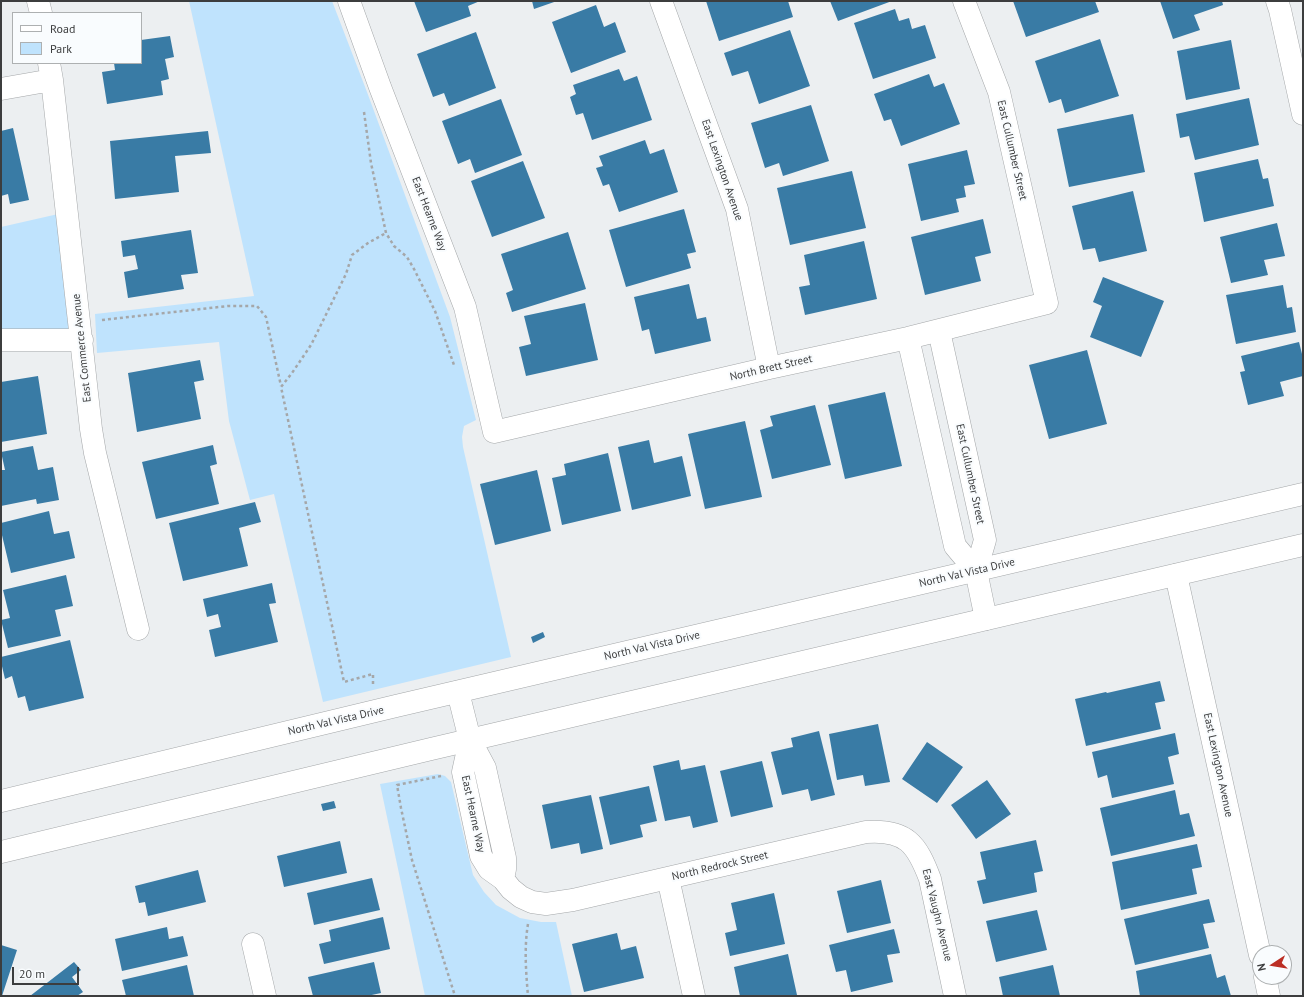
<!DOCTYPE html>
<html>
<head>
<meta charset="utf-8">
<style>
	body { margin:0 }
	#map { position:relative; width:1304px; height:997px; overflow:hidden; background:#eceff1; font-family:"PT Sans",sans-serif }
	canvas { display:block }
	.frame { position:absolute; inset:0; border:2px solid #3c3d3e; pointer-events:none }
	.legend { position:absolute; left:12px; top:12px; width:130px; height:52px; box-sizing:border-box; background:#f9fcfe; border:1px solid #adb0b1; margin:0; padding:5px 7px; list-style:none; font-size:12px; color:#3c3d3e }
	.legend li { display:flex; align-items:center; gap:8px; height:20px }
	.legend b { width:20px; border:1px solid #adb0b1 }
	.north { position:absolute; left:1252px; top:945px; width:40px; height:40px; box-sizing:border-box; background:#f9fcfe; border:1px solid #adb0b1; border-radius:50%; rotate:258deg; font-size:11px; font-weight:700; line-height:16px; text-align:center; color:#3c3d3e }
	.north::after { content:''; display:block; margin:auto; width:14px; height:18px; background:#bc2f25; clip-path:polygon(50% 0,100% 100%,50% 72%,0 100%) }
	.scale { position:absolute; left:12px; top:967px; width:67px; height:18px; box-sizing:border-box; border:2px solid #3c3d3e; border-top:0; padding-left:5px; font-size:12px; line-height:14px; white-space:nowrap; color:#3c3d3e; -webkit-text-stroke:3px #f9fcfe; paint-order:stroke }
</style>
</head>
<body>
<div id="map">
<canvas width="1304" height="997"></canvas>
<div class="frame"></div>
<ul class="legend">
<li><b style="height:5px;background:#fff"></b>Road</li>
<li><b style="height:11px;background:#bfe3fd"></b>Park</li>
</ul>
<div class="north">N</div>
<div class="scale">20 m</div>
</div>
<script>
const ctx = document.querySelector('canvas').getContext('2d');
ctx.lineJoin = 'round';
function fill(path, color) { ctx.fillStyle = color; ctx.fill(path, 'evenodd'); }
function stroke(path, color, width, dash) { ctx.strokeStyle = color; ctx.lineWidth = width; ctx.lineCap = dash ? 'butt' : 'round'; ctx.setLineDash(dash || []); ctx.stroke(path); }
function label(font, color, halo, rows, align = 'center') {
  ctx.font = font + ' "PT Sans",sans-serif'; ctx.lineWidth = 4; ctx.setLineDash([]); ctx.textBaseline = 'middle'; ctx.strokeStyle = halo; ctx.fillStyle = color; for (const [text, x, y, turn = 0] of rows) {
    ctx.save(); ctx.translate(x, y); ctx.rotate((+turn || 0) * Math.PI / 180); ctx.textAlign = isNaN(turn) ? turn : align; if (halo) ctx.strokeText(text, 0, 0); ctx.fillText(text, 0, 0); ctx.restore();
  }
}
fill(new Path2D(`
	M 189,1 L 332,1 L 367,92 L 450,317 L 476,420 L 464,426 L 462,437 L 463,447 L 511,657 L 323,702 L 274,494 L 250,500 L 229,421 L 219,342 L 97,353 L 95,314 L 254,296 Z
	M 67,212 L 82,340 L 1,340 L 1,227 Z
	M 438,774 L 445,776 L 451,782 L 473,875 L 484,892 L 496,905 L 520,918 L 541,922 L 556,922 L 572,996 L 425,996 L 380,784 Z`), '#bfe3fd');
fill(new Path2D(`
	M 414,1 L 480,1 L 468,6 L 471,16 L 426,32 Z
	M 532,1 L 557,1 L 534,9 Z
	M 706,1 L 788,1 L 793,17 L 719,41 Z
	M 830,1 L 892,1 L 838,21 Z
	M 1013,1 L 1095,1 L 1099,12 L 1026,37 Z
	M 1160,1 L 1222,1 L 1223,5 L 1194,15 L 1200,30 L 1173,39 Z
	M 596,5 L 604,27 L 615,22 L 626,52 L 571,73 L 552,22 Z
	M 895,9 L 899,21 L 909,18 L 912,29 L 925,25 L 936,58 L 873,79 L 854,23 Z
	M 790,30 L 810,86 L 759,104 L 748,71 L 732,76 L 724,53 Z
	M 476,32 L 496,88 L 449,106 L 444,93 L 433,97 L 417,54 Z
	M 170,36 L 174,57 L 165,59 L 169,79 L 161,81 L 163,95 L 107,104 L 102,72 L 115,70 L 114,63 L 141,63 L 141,40 Z
	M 1100,39 L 1119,96 L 1065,113 L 1061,99 L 1049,103 L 1035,61 Z
	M 1231,40 L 1240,89 L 1186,100 L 1177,51 Z
	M 619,69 L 624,81 L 637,76 L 652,120 L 592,140 L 583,113 L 576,115 L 570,97 L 576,94 L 573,85 Z
	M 929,74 L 934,87 L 944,83 L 960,124 L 901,146 L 891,119 L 884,121 L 874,94 Z
	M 1249,98 L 1259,145 L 1195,160 L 1189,136 L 1180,138 L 1176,114 Z
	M 501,99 L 522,155 L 475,173 L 470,159 L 458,164 L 442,121 Z
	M 811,105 L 829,161 L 783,176 L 779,163 L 765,168 L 751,123 Z
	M 1133,114 L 1145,172 L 1069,187 L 1057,129 Z
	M 13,128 L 29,200 L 10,204 L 8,194 L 1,196 L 1,131 Z
	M 208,131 L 211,153 L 175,156 L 179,192 L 115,199 L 110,141 Z
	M 645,140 L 650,154 L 664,149 L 678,192 L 619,212 L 609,184 L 603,186 L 596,168 L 603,166 L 599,156 Z
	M 967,150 L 975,184 L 964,186 L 966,197 L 956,199 L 959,212 L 921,221 L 908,164 Z
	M 1258,159 L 1263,179 L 1268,178 L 1274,206 L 1204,222 L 1194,173 Z
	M 523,161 L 545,218 L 492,237 L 471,181 Z
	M 852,171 L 866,228 L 790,245 L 777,188 Z
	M 1133,191 L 1147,251 L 1099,262 L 1095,248 L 1083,250 L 1072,206 Z
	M 684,209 L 696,252 L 687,254 L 691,268 L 626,287 L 609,230 Z
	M 983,219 L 991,253 L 975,257 L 981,281 L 925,295 L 911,237 Z
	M 1277,223 L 1285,256 L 1264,260 L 1268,275 L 1231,283 L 1220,237 Z
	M 191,230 L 198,273 L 181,275 L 184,289 L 128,298 L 124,272 L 138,269 L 135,255 L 123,257 L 121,241 Z
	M 568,232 L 586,289 L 512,312 L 506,293 L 513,290 L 501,254 Z
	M 864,241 L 877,299 L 805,315 L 799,287 L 810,285 L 804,255 Z
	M 1103,277 L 1164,301 L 1141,357 L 1090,337 L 1102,306 L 1093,302 Z
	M 689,284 L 697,319 L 706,317 L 711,341 L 655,354 L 649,329 L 642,331 L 634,297 Z
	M 1283,285 L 1287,308 L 1292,307 L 1296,332 L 1236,344 L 1226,295 Z
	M 585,303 L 598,360 L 526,376 L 519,347 L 531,344 L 524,316 Z
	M 1299,342 L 1303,358 L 1303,376 L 1280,382 L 1284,396 L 1248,405 L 1240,372 L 1245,371 L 1241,356 Z
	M 1087,350 L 1107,424 L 1049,439 L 1029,365 Z
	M 200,360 L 204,380 L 194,382 L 201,419 L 137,432 L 128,373 Z
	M 38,376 L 47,434 L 1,442 L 1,382 Z
	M 885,392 L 902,466 L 845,479 L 828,405 Z
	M 815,405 L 831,465 L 772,479 L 760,430 L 773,426 L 770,416 Z
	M 745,421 L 762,497 L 705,509 L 688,434 Z
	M 649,440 L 654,463 L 682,456 L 691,496 L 632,510 L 618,447 Z
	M 213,445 L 217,464 L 210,466 L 219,504 L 156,519 L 142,462 Z
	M 33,446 L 38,470 L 53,467 L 59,500 L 37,504 L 36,499 L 1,506 L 1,470 L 5,470 L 1,452 Z
	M 608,453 L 621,511 L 562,525 L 552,478 L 566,475 L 564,464 Z
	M 537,470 L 551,531 L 495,545 L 480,484 Z
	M 255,502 L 261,522 L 239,528 L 248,566 L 183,581 L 169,523 Z
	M 49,511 L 54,534 L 69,531 L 75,558 L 11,573 L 1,531 L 1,523 Z
	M 66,575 L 73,606 L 55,610 L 61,636 L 8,648 L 1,620 L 10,618 L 3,590 Z
	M 272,583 L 276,603 L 269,604 L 278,642 L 215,657 L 209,630 L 221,627 L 218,614 L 207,617 L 203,599 Z
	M 543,632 L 545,637 L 533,643 L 531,637 Z
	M 70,640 L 84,698 L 29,711 L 25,696 L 18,698 L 12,676 L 5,679 L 1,662 L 1,657 Z
	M 1160,681 L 1165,701 L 1155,703 L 1161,729 L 1086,746 L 1075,699 L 1106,692 L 1107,693 Z
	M 878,724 L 890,782 L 865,786 L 863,775 L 837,780 L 829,734 Z
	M 819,731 L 835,795 L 811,801 L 808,789 L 782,795 L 771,752 L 793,747 L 791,738 Z
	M 1175,733 L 1179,754 L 1168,757 L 1174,784 L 1112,798 L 1107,775 L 1098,778 L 1092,752 Z
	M 927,742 L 963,767 L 937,803 L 902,779 Z
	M 679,760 L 681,770 L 705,765 L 718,822 L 693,828 L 690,816 L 665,821 L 653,766 Z
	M 762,761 L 773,807 L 731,817 L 720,771 Z
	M 987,780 L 1011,814 L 976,839 L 951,805 Z
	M 649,786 L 657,821 L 640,825 L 643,837 L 610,845 L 599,797 Z
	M 1175,790 L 1180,815 L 1189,813 L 1195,836 L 1111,856 L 1100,808 Z
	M 591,795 L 603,849 L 581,854 L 579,843 L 551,849 L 542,805 Z
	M 334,801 L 336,808 L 323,811 L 321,804 Z
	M 1036,840 L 1043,871 L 1034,873 L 1037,892 L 983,904 L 977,881 L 986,879 L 980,852 Z
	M 340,841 L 347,873 L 284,887 L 277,856 Z
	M 1197,844 L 1202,867 L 1192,869 L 1197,894 L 1121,910 L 1112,862 Z
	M 198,870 L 206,902 L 148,916 L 145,902 L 139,903 L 135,886 Z
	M 372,878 L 380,910 L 314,925 L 307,893 Z
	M 881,880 L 891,923 L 847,933 L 837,891 Z
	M 774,893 L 785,944 L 730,956 L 725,933 L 737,930 L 731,903 Z
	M 1209,899 L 1215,922 L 1203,924 L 1209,948 L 1135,965 L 1124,919 Z
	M 1037,910 L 1047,950 L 996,962 L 986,921 Z
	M 383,917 L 390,949 L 324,964 L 319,944 L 331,941 L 329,930 Z
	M 167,927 L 169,939 L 183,936 L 188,956 L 122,971 L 115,939 Z
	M 894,929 L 900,953 L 887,955 L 893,982 L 851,992 L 846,970 L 836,972 L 829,945 Z
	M 617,933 L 621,950 L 636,946 L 644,978 L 584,992 L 572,944 Z
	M 1,945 L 17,950 L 2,996 L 1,996 Z
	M 788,954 L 797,995 L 740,996 L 734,967 Z
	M 1211,954 L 1217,978 L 1225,975 L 1231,996 L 1140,996 L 1136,971 Z
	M 74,962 L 81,970 L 72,977 L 83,992 L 77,996 L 30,996 Z
	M 374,962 L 381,993 L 367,996 L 313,996 L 308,977 Z
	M 187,965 L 194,996 L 126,996 L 122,980 Z
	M 1053,965 L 1060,996 L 1003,996 L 999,977 Z`), '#397ba5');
const minor = new Path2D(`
	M 38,1 L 41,13
	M 349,1 L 380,87 L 465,307 L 494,432 L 769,368 L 908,338 L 1047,303 L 999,92 L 964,1
	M 661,1 L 737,209 L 769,368
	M 1277,1 L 1280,10 L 1303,114
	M 49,63 L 52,80 L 91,429 L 95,453 L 138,629
	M 1,89 L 52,80
	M 939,331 L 985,540 L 976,571 L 986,619
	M 908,338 L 955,546 L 976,571
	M 1,340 L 82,340
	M 1176,575 L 1260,955
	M 458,692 L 470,740 L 485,768 L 505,858 L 505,869 L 503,879
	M 470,740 L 463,772 L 481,856 L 489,869 L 503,879 L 511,889 L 521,897 L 532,902 L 546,904 L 573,900 L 866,832 C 906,829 917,844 930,879 L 955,996
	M 668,878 L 694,996
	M 253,944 L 265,996
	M 1265,977 L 1269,996`);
const major = new Path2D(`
	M 1,801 L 396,706 L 1303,494
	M 1,852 L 431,749 L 1303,545`);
stroke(minor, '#a4a7a9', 23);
stroke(major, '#a4a7a9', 23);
stroke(new Path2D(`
	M 364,112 L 371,163 L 386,233 L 394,246 L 407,257 L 414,269 L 435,311 L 454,365
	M 102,320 L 228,306 L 257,306 L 266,317 L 281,386
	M 373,684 L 373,674 L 344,682 L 281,387 L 292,373 L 311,345 L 346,274 L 352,255 L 368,243 L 386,233
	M 441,776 L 397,785 L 401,808 L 412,860 L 455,996
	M 528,924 C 524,948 526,972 528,996`), '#a5a7a9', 2.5, [3, 3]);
stroke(minor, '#fff', 22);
stroke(major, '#fff', 22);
label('11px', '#3c3d3e', '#f9fcfe', [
	["East Cullumber Street",1012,150,77],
	["East Lexington Avenue",722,170,71],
	["East Hearne Way",429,214,69],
	["East Commerce Avenue",82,348,-96],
	["North Brett Street",771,368,-13],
	["East Cullumber Street",970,474,78],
	["North Val Vista Drive",967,573,-13],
	["North Val Vista Drive",652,646,-13],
	["North Val Vista Drive",336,721,-13],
	["East Lexington Avenue",1218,765,78],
	["East Hearne Way",473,814,78],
	["North Redrock Street",720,866,-13],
	["East Vaughn Avenue",937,915,76]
]);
</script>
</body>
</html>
